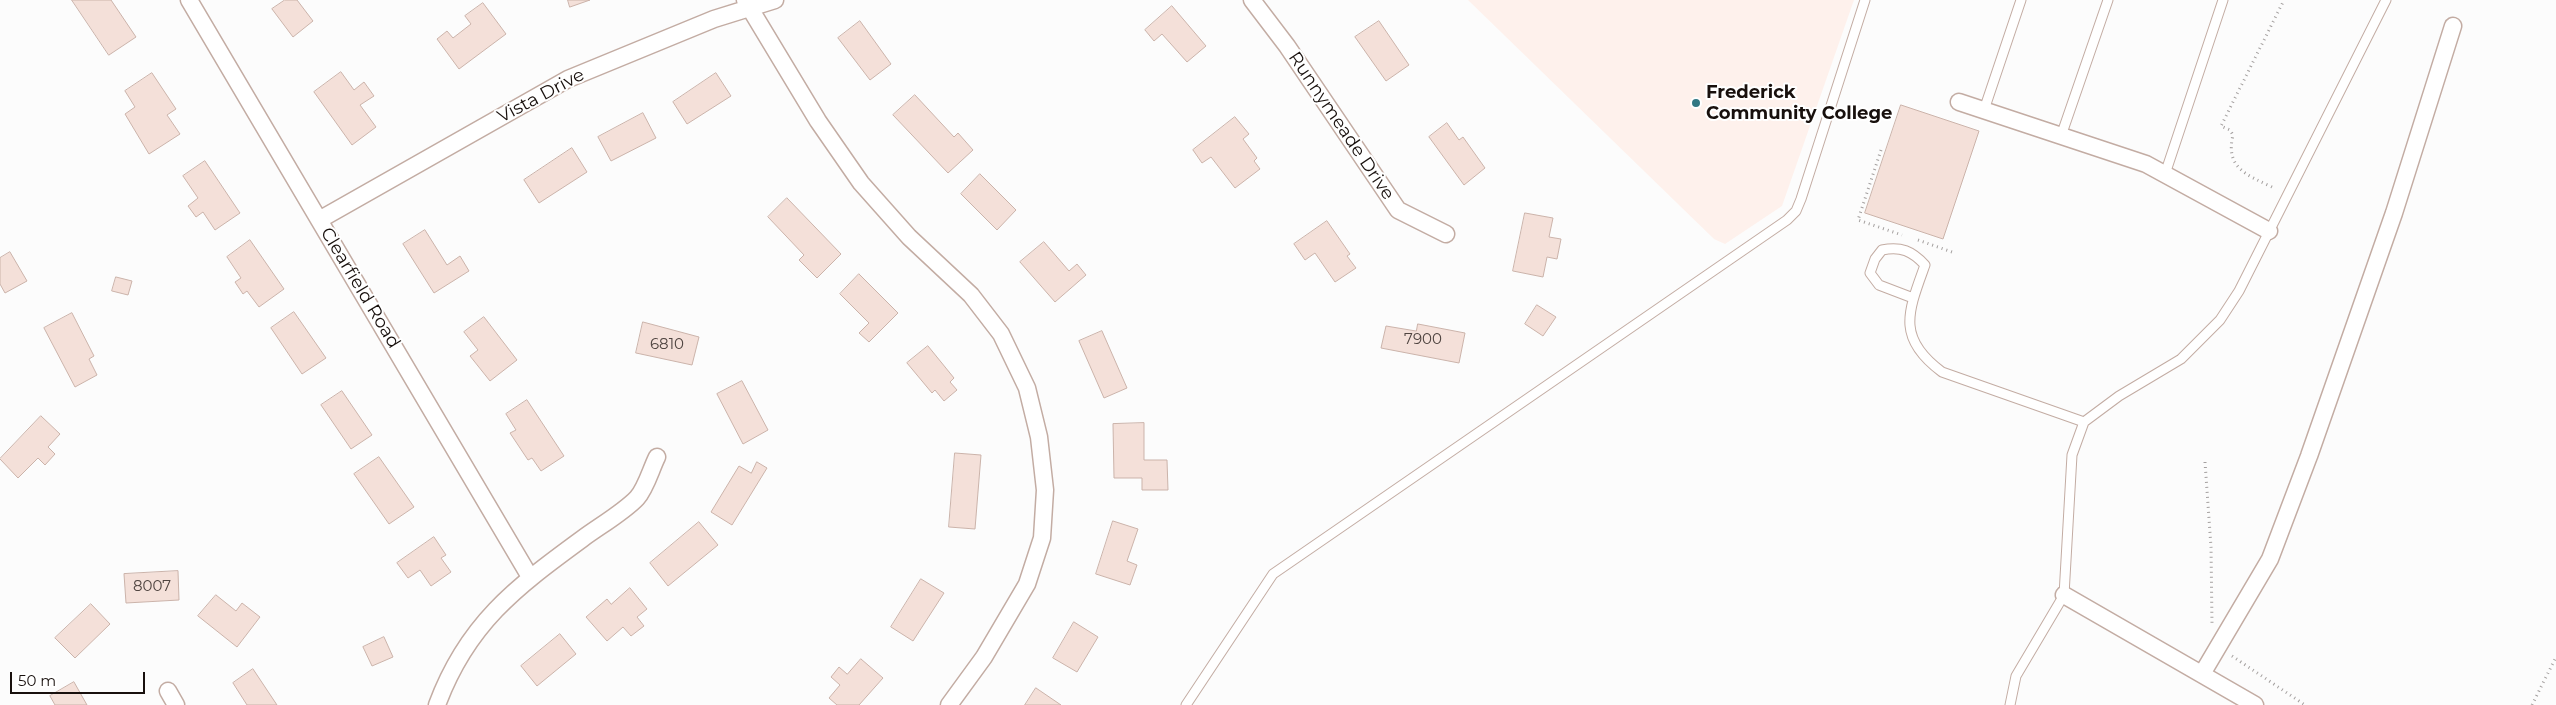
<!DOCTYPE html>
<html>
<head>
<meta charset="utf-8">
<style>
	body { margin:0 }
	#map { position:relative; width:2556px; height:705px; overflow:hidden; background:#fcfcfc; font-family:Montserrat,sans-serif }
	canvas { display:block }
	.scale { position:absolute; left:10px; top:672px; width:135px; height:22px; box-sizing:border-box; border:2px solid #18100d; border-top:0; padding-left:6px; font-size:15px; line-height:18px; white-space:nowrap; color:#18100d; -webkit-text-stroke:4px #fff; paint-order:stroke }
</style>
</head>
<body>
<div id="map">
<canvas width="2556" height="705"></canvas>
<div class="scale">50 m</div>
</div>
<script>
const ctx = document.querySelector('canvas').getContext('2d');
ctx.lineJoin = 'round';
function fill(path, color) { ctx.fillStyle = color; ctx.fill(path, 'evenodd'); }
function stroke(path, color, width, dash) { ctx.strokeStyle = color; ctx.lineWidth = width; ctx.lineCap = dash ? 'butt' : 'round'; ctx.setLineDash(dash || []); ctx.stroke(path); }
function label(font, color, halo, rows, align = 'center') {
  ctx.font = font + ' Montserrat,sans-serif'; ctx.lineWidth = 4; ctx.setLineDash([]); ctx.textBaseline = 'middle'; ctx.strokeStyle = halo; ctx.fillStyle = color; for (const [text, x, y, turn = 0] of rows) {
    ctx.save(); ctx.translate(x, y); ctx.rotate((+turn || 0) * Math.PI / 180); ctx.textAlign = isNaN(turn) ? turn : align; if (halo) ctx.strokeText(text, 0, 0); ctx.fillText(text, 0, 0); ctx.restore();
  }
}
fill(new Path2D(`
	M 1468,0 L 1854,0 L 1782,206 L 1725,244 L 1714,239 Z`), '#fef1ec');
const building = new Path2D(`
	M 72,0 L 111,0 L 136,37 L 109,55 Z
	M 285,0 L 297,0 L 313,21 L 293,37 L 272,9 Z
	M 568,0 L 590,0 L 570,7 Z
	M 483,3 L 506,34 L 459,69 L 437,39 L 447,31 L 453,38 L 471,24 L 465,16 Z
	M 1172,6 L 1206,46 L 1187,62 L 1162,34 L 1154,41 L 1145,30 Z
	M 860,21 L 891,64 L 870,80 L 838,38 Z
	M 1379,21 L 1409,65 L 1386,81 L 1355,37 Z
	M 341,72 L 354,90 L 364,82 L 374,96 L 360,105 L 376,127 L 352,145 L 314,92 Z
	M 152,73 L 176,109 L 167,115 L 180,134 L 149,154 L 125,114 L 135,107 L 125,91 Z
	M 716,73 L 731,96 L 687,124 L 673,102 Z
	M 915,95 L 954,137 L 958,133 L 973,150 L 948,173 L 893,115 Z
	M 1901,105 L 1979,131 L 1943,239 L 1865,213 Z
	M 643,113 L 656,138 L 611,161 L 598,137 Z
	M 1235,117 L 1249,134 L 1243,139 L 1257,158 L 1254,161 L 1260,169 L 1235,188 L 1211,157 L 1202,163 L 1193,150 Z
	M 1447,123 L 1459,140 L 1463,137 L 1485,168 L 1464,185 L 1429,137 Z
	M 572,148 L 587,172 L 539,203 L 524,180 Z
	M 205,161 L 240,213 L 215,230 L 203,212 L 196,217 L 188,206 L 198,198 L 183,176 Z
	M 980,174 L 1016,210 L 997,230 L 961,194 Z
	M 787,198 L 841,254 L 817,278 L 799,260 L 804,255 L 768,217 Z
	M 1525,213 L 1553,218 L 1549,237 L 1561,239 L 1557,259 L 1547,257 L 1543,277 L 1513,271 Z
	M 1327,221 L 1350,254 L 1347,256 L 1356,268 L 1335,282 L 1315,253 L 1305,260 L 1294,244 Z
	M 425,230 L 447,265 L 460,256 L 469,271 L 434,293 L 403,244 Z
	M 250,240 L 284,289 L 259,307 L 247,291 L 243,294 L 235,282 L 241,278 L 227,257 Z
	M 1044,242 L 1069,271 L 1077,264 L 1086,275 L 1055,302 L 1020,262 Z
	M 10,252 L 27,281 L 5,293 L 0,284 L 0,258 Z
	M 859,274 L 898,313 L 869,342 L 859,333 L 869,323 L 840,294 Z
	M 116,277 L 132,281 L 128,295 L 112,291 Z
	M 1537,305 L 1556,317 L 1543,336 L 1525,324 Z
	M 294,312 L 326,358 L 302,374 L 271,328 Z
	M 72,313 L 94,356 L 89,359 L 97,375 L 75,387 L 44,328 Z
	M 484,317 L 517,360 L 490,381 L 470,356 L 478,350 L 464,332 Z
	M 643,322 L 699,337 L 692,365 L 636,353 Z
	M 1418,324 L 1465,333 L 1459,363 L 1381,348 L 1386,326 L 1416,331 Z
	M 1102,331 L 1127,388 L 1104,398 L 1079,341 Z
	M 928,346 L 954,378 L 950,382 L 957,390 L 944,401 L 935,390 L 932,393 L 907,363 Z
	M 742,381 L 768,430 L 743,444 L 717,394 Z
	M 342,391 L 372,435 L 351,449 L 321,405 Z
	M 527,400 L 564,456 L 541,471 L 532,458 L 528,460 L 510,433 L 516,430 L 506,414 Z
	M 41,416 L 60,434 L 48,447 L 55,454 L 45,465 L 38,458 L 18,478 L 0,459 Z
	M 1144,423 L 1144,460 L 1167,460 L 1168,490 L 1142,490 L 1142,478 L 1114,478 L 1113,424 Z
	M 955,453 L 981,455 L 975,529 L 949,527 Z
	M 379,457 L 414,507 L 389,524 L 354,474 Z
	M 757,462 L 767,468 L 732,525 L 711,512 L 739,466 L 751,473 Z
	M 1113,521 L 1138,529 L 1127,561 L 1137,565 L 1130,585 L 1096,574 Z
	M 699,522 L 718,545 L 668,586 L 650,563 Z
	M 434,537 L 446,555 L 441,558 L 451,572 L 431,586 L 420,570 L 408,578 L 397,563 Z
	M 178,571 L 179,600 L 126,603 L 124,574 Z
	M 921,579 L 944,593 L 913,641 L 891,627 Z
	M 630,588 L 647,609 L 637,617 L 644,626 L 631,636 L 623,627 L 607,641 L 586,617 L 607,599 L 611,604 Z
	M 216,595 L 236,611 L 242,603 L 260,617 L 237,647 L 198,616 Z
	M 91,604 L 110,624 L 75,658 L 55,638 Z
	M 1074,622 L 1098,637 L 1077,672 L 1053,658 Z
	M 560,634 L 576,654 L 537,686 L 521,666 Z
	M 384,637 L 393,657 L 372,666 L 363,647 Z
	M 861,659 L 883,678 L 859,705 L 837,705 L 829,698 L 840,685 L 831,677 L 839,667 L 847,674 Z
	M 253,669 L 277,705 L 247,705 L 233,683 Z
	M 74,682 L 87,705 L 55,705 L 50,696 Z
	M 1036,688 L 1061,705 L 1025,705 Z`);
fill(building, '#f4e0d9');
stroke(building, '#cbb3aa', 1);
const lane = new Path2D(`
	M 1984,110 L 2021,0
	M 2061,136 L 2108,0
	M 2165,174 L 2223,0
	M 1913,298 L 1879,285 L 1870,273 L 1875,259 L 1882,250 C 1901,246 1912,251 1925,265 C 1908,312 1896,338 1942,372 L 2084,422
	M 1186,705 L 1273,574 L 1787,220 L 1796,211 L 1801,199 L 1865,0
	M 2010,705 L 2016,676 L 2064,595 L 2072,455 L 2084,422 L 2119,396 L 2181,359 L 2220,320 L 2239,291 L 2386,0`);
const street = new Path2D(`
	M 189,0 L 530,577
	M 745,0 L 818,121 L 861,183 L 909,237 L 971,295 L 1001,334 L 1027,388 L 1039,437 L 1045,490 L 1042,538 L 1027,584 L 984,657 L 949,705
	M 1252,0 L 1287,46 L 1398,210 L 1446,234
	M 1959,102 L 2146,164 L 2269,231
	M 319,220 L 568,79 L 714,19 L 775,0
	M 2064,595 L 2255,705
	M 2202,674 L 2270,559 L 2309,456 L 2394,213 L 2453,26
	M 168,691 L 176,705
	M 437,705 C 467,624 515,588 582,539 C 598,527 624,512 637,498 C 646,488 651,469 657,457`);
stroke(lane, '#c3aca3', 11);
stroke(street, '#c3aca3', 19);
stroke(new Path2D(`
	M 1881,150 L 1858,220 L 1902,235
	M 2272,187 C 2247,175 2225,168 2233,135 L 2230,130 L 2221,126 L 2284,0
	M 1918,240 L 1952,252
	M 2205,462 L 2211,547 L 2212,624
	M 2232,656 L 2305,705
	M 2532,705 L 2556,657`), '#a4a09f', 3, [1, 4]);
stroke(lane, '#fff', 9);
stroke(street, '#fff', 16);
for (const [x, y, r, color] of [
	[1696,103,5,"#317884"]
]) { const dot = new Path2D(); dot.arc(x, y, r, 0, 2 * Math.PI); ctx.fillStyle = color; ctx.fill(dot); stroke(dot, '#fff', 2); }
label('15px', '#4f4440', null, [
	["7900",1423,340],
	["6810",667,345],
	["8007",152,587]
]);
label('bold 18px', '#18100d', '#fff', [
	["Frederick",1706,93],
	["Community College",1706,114]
], 'left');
label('18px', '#18100d', '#fff', [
	["Vista Drive",541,96,-28],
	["Runnymeade Drive",1341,126,56],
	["Clearfield Road",360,288,59]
]);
</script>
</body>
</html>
